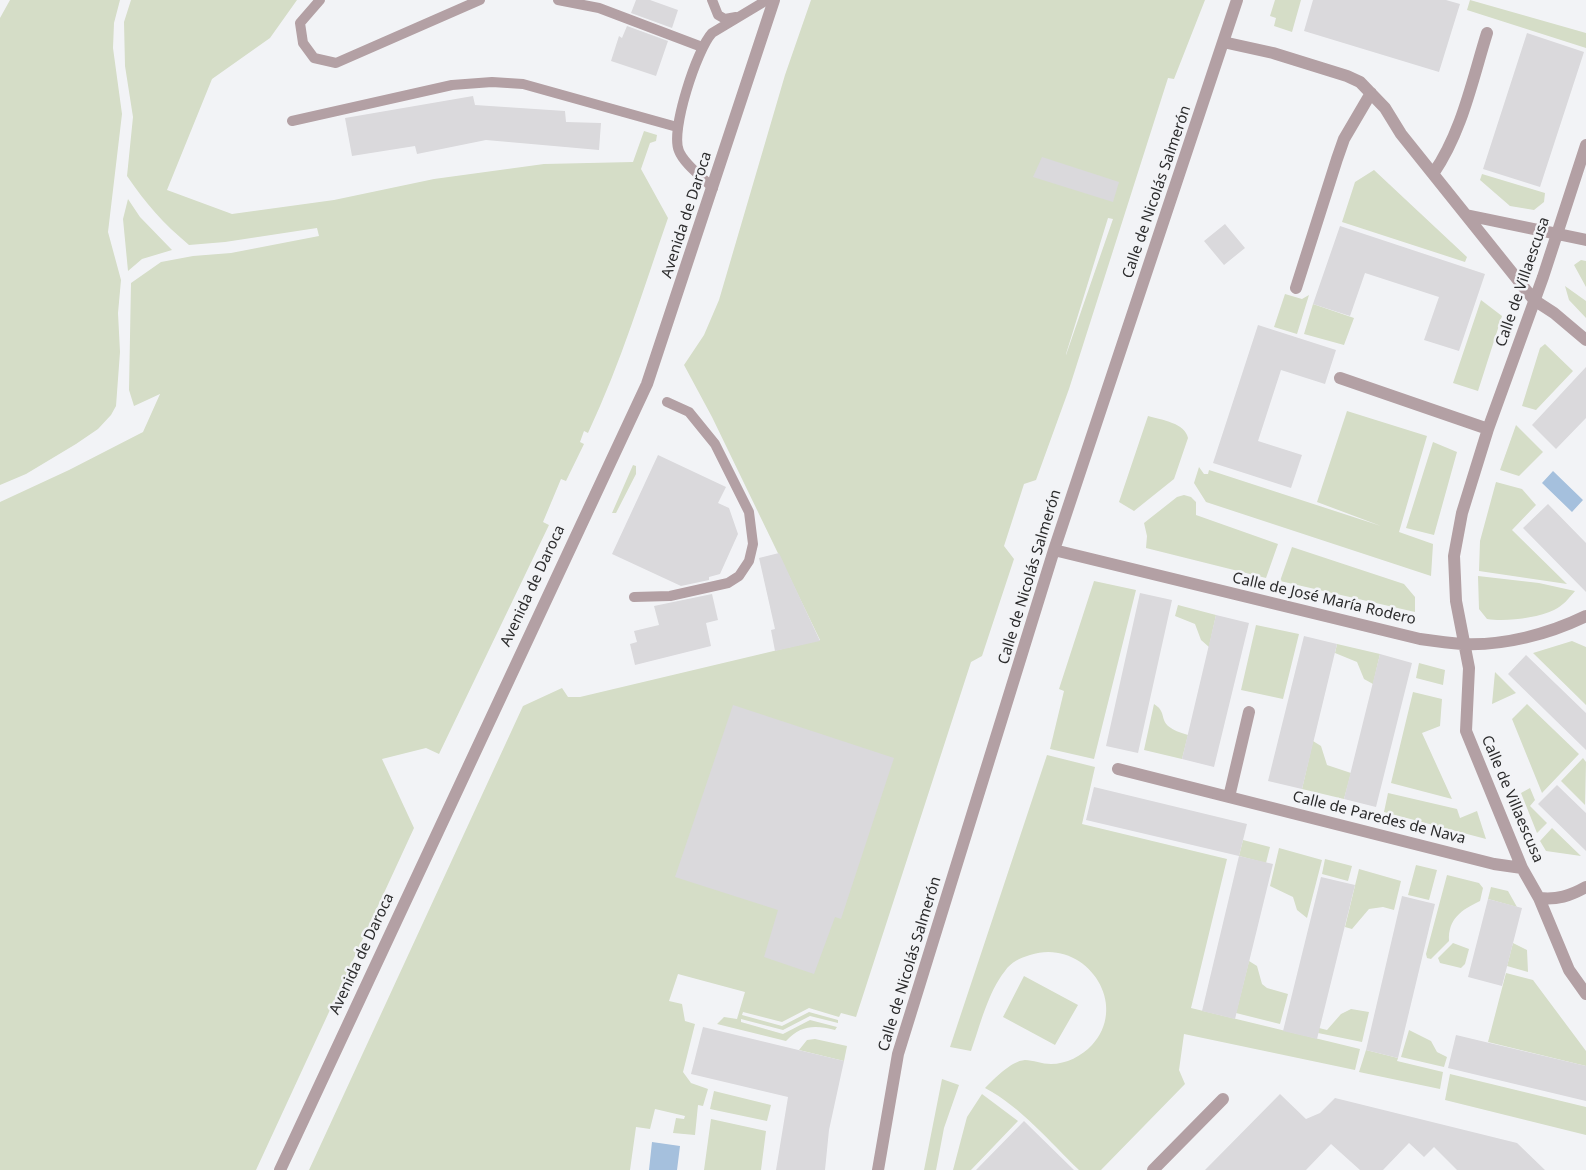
<!DOCTYPE html>
<html>
<head>
<meta charset="utf-8">
<style>
	body { margin:0 }
	canvas { display:block; background:#f2f3f6 }
</style>
</head>
<body>
<canvas width="1586" height="1170"></canvas>
<script>
const ctx = document.querySelector('canvas').getContext('2d');
ctx.lineJoin = 'round';
function fill(path, color) { ctx.fillStyle = color; ctx.fill(path, 'evenodd'); }
function stroke(path, color, width, dash) { ctx.strokeStyle = color; ctx.lineWidth = width; ctx.lineCap = dash ? 'butt' : 'round'; ctx.setLineDash(dash || []); ctx.stroke(path); }
function label(font, color, halo, rows, align = 'center') {
  ctx.font = font + ' "Noto Sans",sans-serif'; ctx.lineWidth = 5; ctx.setLineDash([]); ctx.textBaseline = 'middle'; ctx.strokeStyle = halo; ctx.fillStyle = color; for (const [text, x, y, turn = 0] of rows) {
    ctx.save(); ctx.translate(x, y); ctx.rotate((+turn || 0) * Math.PI / 180); ctx.textAlign = isNaN(turn) ? turn : align; if (halo) ctx.strokeText(text, 0, 0); ctx.fillText(text, 0, 0); ctx.restore();
  }
}
fill(new Path2D(`
	M 10,0 L 120,0 L 114,23 L 113,48 L 122,114 L 108,232 L 121,280 L 118,313 L 120,352 L 116,406 L 111,415 L 98,429 L 76,444 L 26,474 L 0,485 L 0,18 Z
	M 131,0 L 297,0 L 270,38 L 212,79 L 167,190 L 232,214 L 334,200 L 434,179 L 544,164 L 633,162 L 644,131 L 657,135 L 656,141 L 650,143 L 641,169 L 668,218 C 643,290 621,363 588,433 L 584,431 L 580,442 L 584,444 L 566,481 L 561,479 L 543,522 L 549,525 L 439,754 L 426,748 L 382,759 L 414,828 L 256,1170 L 0,1170 L 0,502 L 69,470 L 143,432 L 160,394 L 134,406 L 129,390 L 131,283 L 161,262 L 193,256 L 231,253 L 319,236 L 317,228 L 225,242 L 189,245 C 163,223 146,204 127,176 L 133,117 L 125,66 L 124,22 Z
	M 811,0 L 1205,0 L 1174,79 L 1168,78 L 1069,389 L 1036,480 L 1024,484 L 1004,546 L 1014,559 L 982,656 L 971,662 L 856,1017 L 841,1013 L 839,1017 L 809,1008 L 782,1022 L 743,1012 L 742,1015 L 782,1026 L 809,1012 L 838,1020 L 838,1023 L 810,1016 L 783,1030 L 741,1019 L 741,1022 L 783,1034 L 810,1020 L 837,1027 L 835,1030 C 815,1025 801,1025 786,1041 L 717,1024 L 724,1017 L 737,1019 L 745,992 L 678,974 L 669,1001 L 682,1004 L 685,1021 L 695,1024 L 683,1072 L 691,1083 L 708,1089 L 703,1106 L 698,1105 L 695,1135 L 673,1133 L 676,1118 L 684,1119 L 685,1116 L 655,1109 L 650,1129 L 636,1127 L 630,1170 L 309,1170 L 523,706 L 562,688 L 568,697 L 580,697 L 820,640 L 712,417 L 684,365 L 704,335 L 719,300 L 785,75 ZM 1108,218 L 1113,219 L 1066,355 L 1066,354 Z
	M 1275,0 L 1301,0 L 1292,32 L 1274,26 L 1276,18 L 1270,16 Z
	M 1470,0 L 1586,33 L 1586,48 L 1467,10 Z
	M 1374,170 L 1467,257 L 1465,262 L 1342,222 L 1355,182 Z
	M 1482,174 L 1545,193 L 1544,202 L 1534,210 L 1510,206 L 1480,180 Z
	M 128,199 L 140,217 L 172,250 L 142,259 L 128,271 L 123,219 Z
	M 1581,260 L 1586,261 L 1586,287 L 1574,265 Z
	M 1565,286 L 1586,301 L 1586,318 L 1569,300 Z
	M 1285,294 L 1302,299 L 1309,295 L 1297,334 L 1274,327 Z
	M 1481,300 L 1502,316 L 1478,391 L 1453,383 Z
	M 1313,304 L 1354,318 L 1344,345 L 1304,334 Z
	M 1545,344 L 1573,371 L 1536,410 L 1522,406 L 1540,348 Z
	M 1347,411 L 1427,436 L 1399,532 L 1433,544 L 1431,576 L 1206,502 L 1194,483 L 1199,467 L 1204,474 L 1208,474 L 1209,470 L 1381,526 L 1317,502 Z
	M 1148,416 C 1162,420 1185,423 1188,438 L 1174,479 L 1134,511 L 1119,502 Z
	M 1516,425 L 1543,452 L 1519,476 L 1500,470 Z
	M 1433,442 L 1457,452 L 1434,535 L 1406,528 Z
	M 633,465 L 636,466 L 636,474 L 616,513 L 612,513 Z
	M 1496,482 L 1522,489 L 1536,505 L 1512,530 L 1567,584 L 1479,571 L 1480,541 Z
	M 1184,495 L 1191,497 L 1196,502 L 1196,515 L 1278,544 L 1266,578 L 1146,548 L 1147,536 L 1144,523 L 1177,497 Z
	M 1292,547 L 1404,584 L 1415,597 L 1415,612 L 1280,581 Z
	M 1478,576 L 1539,583 L 1575,591 C 1569,598 1563,606 1554,610 C 1537,618 1506,622 1487,619 L 1479,609 Z
	M 1094,581 L 1136,590 L 1094,759 L 1050,749 L 1064,691 L 1059,689 Z
	M 1178,605 L 1216,615 L 1209,647 L 1201,640 L 1195,624 L 1175,616 Z
	M 1256,625 L 1299,634 L 1283,699 L 1241,690 Z
	M 1572,641 L 1586,647 L 1586,705 L 1533,653 Z
	M 1337,644 L 1380,654 L 1373,684 L 1364,679 L 1357,662 L 1335,653 Z
	M 1419,663 L 1445,670 L 1443,685 L 1416,678 Z
	M 1495,672 L 1516,693 L 1492,704 Z
	M 1413,692 L 1442,699 L 1440,726 L 1422,733 L 1452,799 L 1391,783 Z
	M 1154,704 C 1171,714 1152,725 1188,735 L 1182,759 L 1144,750 Z
	M 1527,704 L 1579,754 L 1542,793 L 1512,719 Z
	M 1313,741 L 1321,746 L 1327,765 L 1351,773 L 1344,799 L 1302,789 Z
	M 1047,755 L 1095,767 L 1082,824 L 1227,859 L 1191,1008 L 1360,1049 L 1355,1070 L 1184,1034 L 1179,1070 L 1185,1084 L 1101,1170 L 1079,1170 C 1050,1142 1021,1107 985,1088 C 994,1079 1011,1061 1025,1060 C 1033,1060 1042,1064 1051,1064 C 1066,1064 1082,1056 1092,1045 C 1131,1003 1084,937 1030,955 C 1020,958 1011,962 1005,971 C 988,992 980,1026 971,1051 L 950,1047 Z
	M 1583,758 L 1586,762 L 1585,805 L 1561,781 Z
	M 1530,788 L 1535,800 L 1530,806 L 1547,823 L 1537,833 L 1521,793 Z
	M 1388,793 L 1457,809 L 1460,818 L 1477,811 L 1486,839 L 1384,812 Z
	M 1552,828 L 1581,856 L 1546,851 L 1540,841 Z
	M 1243,840 L 1270,847 L 1266,863 L 1239,856 Z
	M 1279,848 L 1322,860 L 1307,918 L 1297,910 L 1293,897 L 1270,886 Z
	M 1325,859 L 1352,866 L 1348,881 L 1322,874 Z
	M 1416,865 L 1437,870 L 1429,900 L 1408,895 Z
	M 1359,869 L 1401,881 L 1394,910 L 1383,907 L 1369,909 L 1352,929 L 1345,927 Z
	M 1447,875 L 1479,883 L 1483,888 L 1480,901 C 1461,910 1448,919 1449,941 L 1431,959 L 1427,958 L 1426,954 Z
	M 1491,887 L 1508,891 L 1517,907 L 1488,899 Z
	M 1453,943 L 1469,949 L 1465,964 L 1461,968 L 1440,963 L 1438,958 Z
	M 1513,943 L 1527,950 L 1528,972 L 1507,966 Z
	M 1249,961 L 1257,966 L 1262,984 L 1267,988 L 1288,994 L 1280,1024 L 1236,1013 Z
	M 1506,973 L 1533,980 L 1586,1051 L 1586,1066 L 1488,1042 Z
	M 1024,976 L 1078,1005 L 1055,1045 L 1003,1017 Z
	M 1351,1009 L 1369,1012 L 1362,1042 L 1318,1033 L 1319,1028 L 1327,1030 L 1341,1014 Z
	M 1409,1030 L 1431,1041 L 1437,1052 L 1447,1057 L 1444,1067 L 1401,1057 Z
	M 815,1039 L 847,1046 L 844,1061 L 799,1050 L 807,1040 Z
	M 1366,1050 L 1398,1058 L 1397,1061 L 1443,1072 L 1440,1089 L 1359,1072 Z
	M 1450,1074 L 1586,1107 L 1586,1135 L 1445,1100 Z
	M 942,1079 L 959,1085 L 944,1128 L 936,1170 L 924,1170 Z
	M 714,1091 L 771,1105 L 767,1121 L 710,1109 Z
	M 982,1094 L 1018,1121 L 971,1170 L 953,1170 L 967,1117 Z
	M 711,1119 L 766,1131 L 761,1170 L 704,1170 Z`), '#d5ddc7');
fill(new Path2D(`
	M 1553,471 L 1583,500 L 1572,512 L 1542,483 Z
	M 652,1142 L 680,1146 L 677,1170 L 649,1170 Z`), '#a5c0dd');
fill(new Path2D(`
	M 636,0 L 650,0 L 678,10 L 672,28 L 631,13 Z
	M 1313,0 L 1446,0 L 1460,4 L 1439,72 L 1304,31 Z
	M 627,26 L 668,41 L 656,76 L 611,61 L 619,36 L 622,38 Z
	M 1527,33 L 1584,52 L 1540,187 L 1483,169 Z
	M 473,96 L 475,105 L 565,111 L 566,122 L 601,123 L 599,150 L 486,140 L 417,154 L 415,146 L 352,156 L 345,118 Z
	M 1042,157 L 1119,182 L 1113,202 L 1033,177 Z
	M 1225,224 L 1245,248 L 1224,265 L 1204,241 Z
	M 1340,226 L 1485,274 L 1459,351 L 1424,340 L 1439,297 L 1365,273 L 1350,316 L 1313,304 Z
	M 1258,325 L 1336,350 L 1325,384 L 1281,370 L 1258,441 L 1302,455 L 1291,488 L 1213,463 Z
	M 1586,367 L 1586,418 L 1556,449 L 1532,425 Z
	M 658,455 L 726,487 L 718,503 L 729,508 L 738,534 L 720,574 L 709,577 L 709,580 L 681,586 L 612,554 Z
	M 1548,504 L 1586,543 L 1586,592 L 1523,528 Z
	M 779,553 L 820,641 L 775,651 L 771,630 L 775,629 L 759,558 Z
	M 1140,593 L 1172,600 L 1138,753 L 1106,746 Z
	M 712,594 L 718,620 L 706,623 L 711,646 L 635,665 L 630,644 L 637,642 L 634,631 L 659,625 L 654,606 Z
	M 1216,615 L 1249,623 L 1214,767 L 1182,759 Z
	M 1304,636 L 1337,644 L 1302,789 L 1268,781 Z
	M 1380,654 L 1412,663 L 1376,807 L 1344,799 Z
	M 1526,655 L 1586,713 L 1586,750 L 1508,674 Z
	M 733,705 L 894,758 L 841,919 L 835,917 L 814,974 L 764,957 L 778,910 L 675,877 Z
	M 1557,785 L 1586,813 L 1586,851 L 1538,804 Z
	M 1094,787 L 1247,824 L 1239,856 L 1273,864 L 1235,1019 L 1202,1011 L 1239,856 L 1086,820 Z
	M 1321,877 L 1355,885 L 1317,1039 L 1283,1031 Z
	M 1402,896 L 1435,904 L 1398,1058 L 1366,1050 Z
	M 1488,899 L 1522,908 L 1502,986 L 1468,977 Z
	M 703,1027 L 844,1061 L 829,1130 L 825,1170 L 776,1170 L 788,1097 L 691,1074 Z
	M 1456,1035 L 1586,1066 L 1586,1101 L 1448,1068 Z
	M 1280,1094 L 1306,1119 L 1320,1113 L 1335,1098 L 1517,1143 L 1545,1170 L 1457,1170 L 1434,1147 L 1424,1157 L 1409,1143 L 1383,1170 L 1360,1170 L 1331,1144 L 1306,1170 L 1205,1170 Z
	M 1024,1121 L 1074,1170 L 976,1170 Z`), '#dad9dc');
stroke(new Path2D(`
	M 320,0 L 300,23 L 303,43 L 314,58 L 336,63 L 480,0
	M 558,0 L 599,8 L 702,47
	M 712,0 L 718,15 L 725,19 L 736,17
	M 292,121 L 452,85 L 492,82 L 523,84 L 677,127
	M 713,188 C 702,177 684,164 679,151 C 670,131 697,49 712,33 L 767,0
	M 634,597 L 670,596 L 728,583 L 739,576 L 749,561 L 753,544 L 749,512 L 715,444 L 689,412 L 667,402`), '#b3a0a4', 10);
stroke(new Path2D(`
	M 1223,42 L 1273,53 L 1347,76 L 1360,82 L 1385,108 L 1401,134 L 1534,300 L 1554,313 L 1586,340
	M 1586,145 L 1543,277 L 1488,429 L 1462,513 L 1454,556 L 1456,601 L 1469,668 L 1466,731 L 1522,868 L 1539,898 L 1569,970 L 1586,994
	M 1433,174 C 1462,132 1472,81 1487,33
	M 1466,215 L 1586,240
	M 1296,288 L 1337,159 L 1344,139 L 1371,93
	M 1340,378 L 1488,429
	M 1054,550 L 1420,639 C 1434,641 1448,643 1462,644 C 1504,646 1549,634 1586,616
	M 1118,769 L 1494,864 L 1522,868
	M 1229,797 L 1249,712
	M 1539,898 C 1557,900 1570,896 1586,887
	M 878,1170 L 898,1054 L 1054,550 L 1237,0
	M 1153,1170 L 1223,1099`), '#b3a0a4', 12);
stroke(new Path2D(`
	M 280,1170 L 647,384 L 774,0`), '#b3a0a4', 12);
label('15px', '#2b2b2c', '#f2f3f6', [
	["Calle de Nicolás Salmerón",1157,192,-71],
	["Avenida de Daroca",687,215,-72],
	["Calle de Villaescusa",1523,282,-71],
	["Calle de Nicolás Salmerón",1030,577,-73],
	["Avenida de Daroca",533,586,-65],
	["Calle de José María Rodero",1324,599,13],
	["Calle de Villaescusa",1512,799,67],
	["Calle de Paredes de Nava",1379,818,14],
	["Avenida de Daroca",362,954,-65],
	["Calle de Nicolás Salmerón",910,964,-73]
]);
</script>
</body>
</html>
